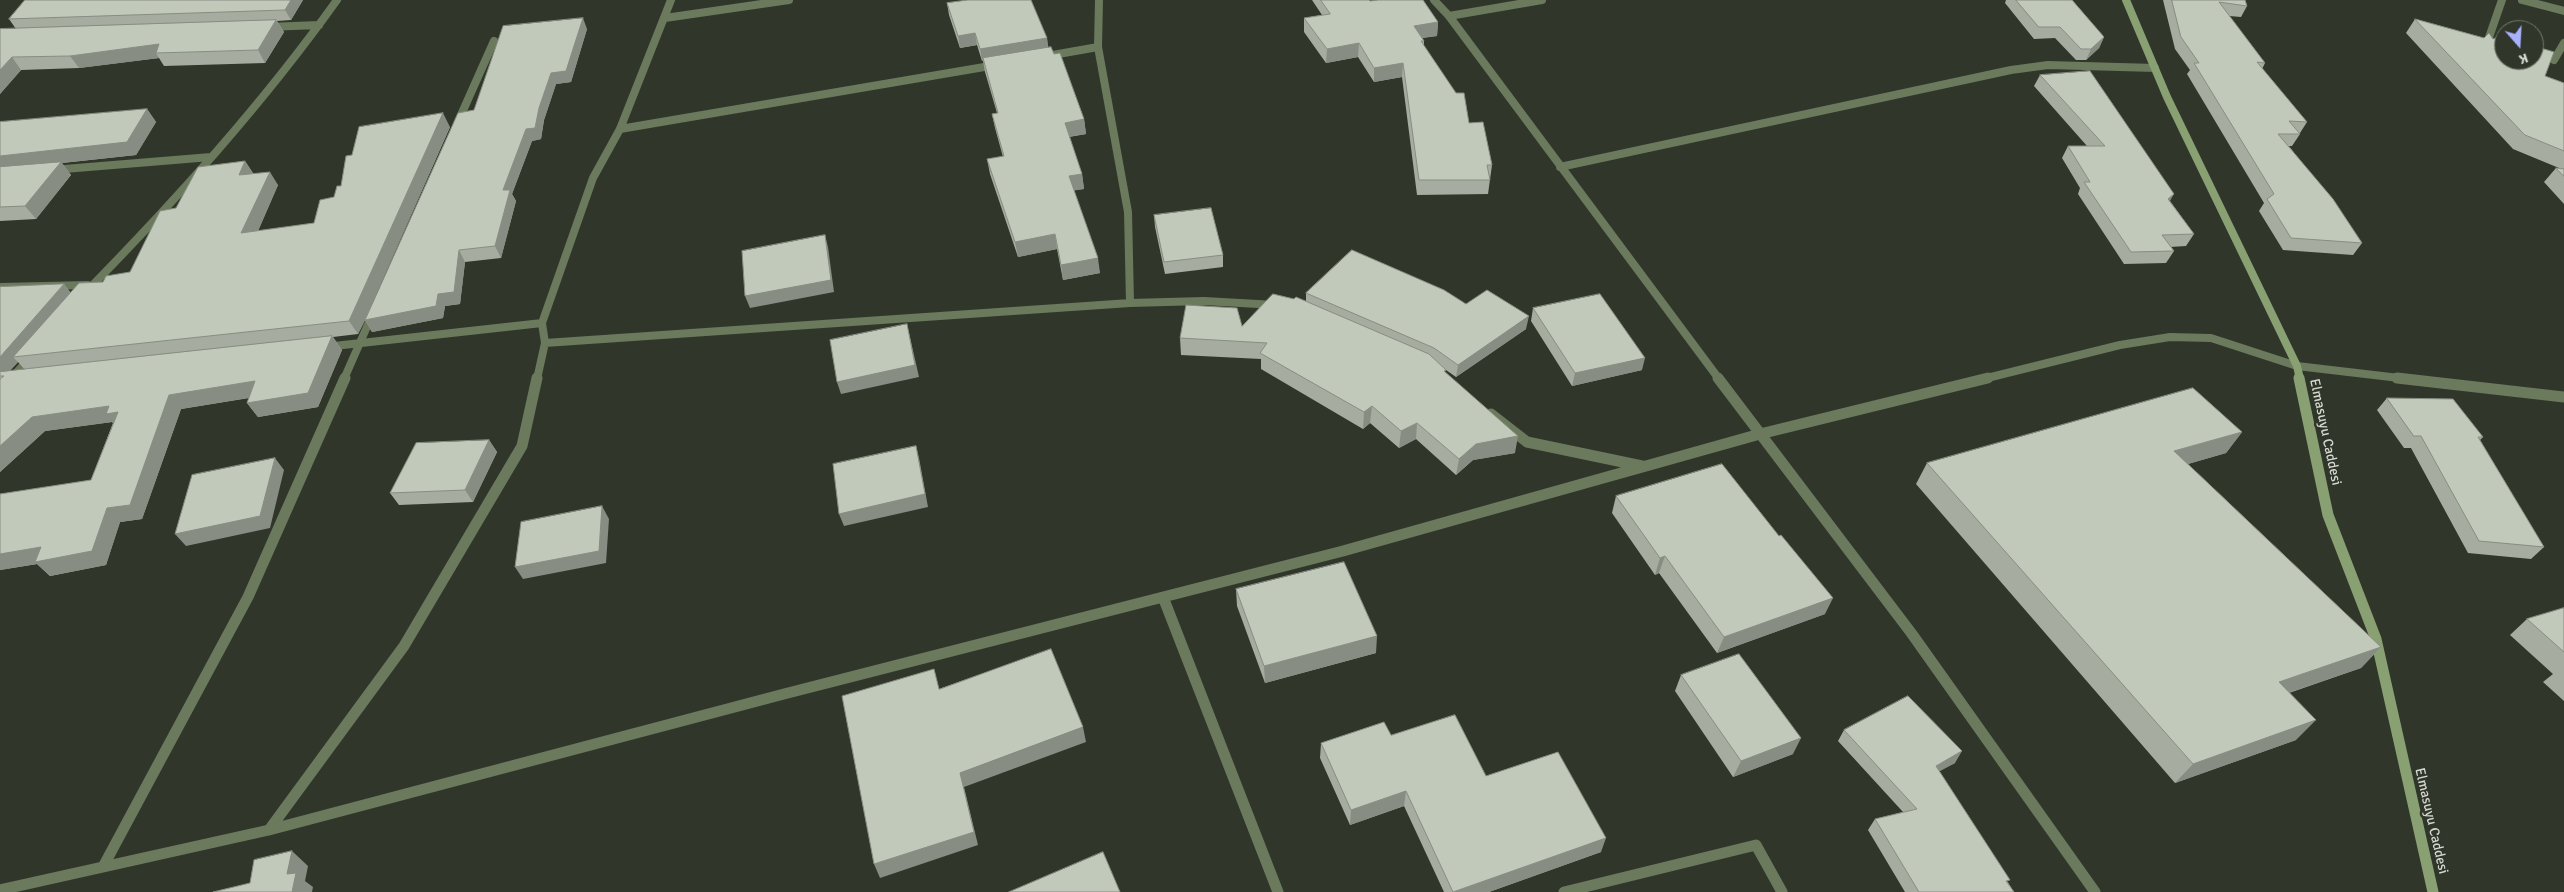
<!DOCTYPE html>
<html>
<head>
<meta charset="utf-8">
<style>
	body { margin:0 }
	#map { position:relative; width:2564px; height:892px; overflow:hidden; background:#30362a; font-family:Signika,sans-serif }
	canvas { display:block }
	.north { position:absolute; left:2494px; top:20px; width:50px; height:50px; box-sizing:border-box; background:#30362a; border:1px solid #72776c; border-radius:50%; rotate:161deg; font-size:14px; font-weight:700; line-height:20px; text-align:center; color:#d4d8d0 }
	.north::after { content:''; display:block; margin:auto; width:18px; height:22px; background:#a9b0fc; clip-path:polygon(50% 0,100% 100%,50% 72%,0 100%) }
</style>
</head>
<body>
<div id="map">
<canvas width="2564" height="892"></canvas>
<div class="north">K</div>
</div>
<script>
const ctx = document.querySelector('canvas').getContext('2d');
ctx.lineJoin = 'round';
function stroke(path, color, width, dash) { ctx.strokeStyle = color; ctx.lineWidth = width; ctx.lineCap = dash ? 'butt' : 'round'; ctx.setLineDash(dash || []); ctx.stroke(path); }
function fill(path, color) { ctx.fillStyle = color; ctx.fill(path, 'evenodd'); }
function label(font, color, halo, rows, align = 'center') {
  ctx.font = font + ' Signika,sans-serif'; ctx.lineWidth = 5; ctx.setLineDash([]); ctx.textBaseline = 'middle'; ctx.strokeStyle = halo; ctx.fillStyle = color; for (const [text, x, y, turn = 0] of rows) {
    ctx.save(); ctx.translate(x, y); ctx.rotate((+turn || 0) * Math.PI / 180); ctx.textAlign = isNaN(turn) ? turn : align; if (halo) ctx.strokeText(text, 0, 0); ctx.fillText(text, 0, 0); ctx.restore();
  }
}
stroke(new Path2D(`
	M 2486,46 L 2502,0
	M 2554,60 L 2564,43`), '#6b795d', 8);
stroke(new Path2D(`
	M 1434,0 L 1449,16 L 1719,379
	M 2522,0 L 2564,11
	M 1449,16 L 1542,0
	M 665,18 L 789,0
	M 267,27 L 319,25
	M 1047,56 L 1098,47
	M 457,124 L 494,41
	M 620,129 L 996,65
	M 1560,167 L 2011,70 L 2048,65 L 2155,68
	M 52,170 L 211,157
	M 0,287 L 88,285
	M 85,293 C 175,201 262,105 337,0
	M 1130,303 L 1204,301 L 1276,305
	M 545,343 L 1130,303 L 1128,212 L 1098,47 L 1099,0
	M 325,347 L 542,323
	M 11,379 L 30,357
	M 344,379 L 373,313
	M 537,379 L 545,343 L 542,323 L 593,178 L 620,129 L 671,0
	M 1983,379 L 2120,345 L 2170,337 L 2211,338 L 2297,366 L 2408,379`), '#6b795d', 8);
stroke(new Path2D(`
	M 1718,378 L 1912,634 L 2095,892
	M 2397,378 L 2564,397
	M 0,385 L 12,378
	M 1491,414 L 1527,442 L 1642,466
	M 1163,597 L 1278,892
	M 269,830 L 404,646 L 522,446 L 537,378
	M 104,865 L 248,597 L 345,378
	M 0,890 L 269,830 L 784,694 L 1343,551 L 1760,434 L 1988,378
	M 1564,892 L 1756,845 L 1782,892`), '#6b795d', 11);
stroke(new Path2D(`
	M 2126,0 L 2167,97 L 2297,366 L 2300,379`), '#89a072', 8);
stroke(new Path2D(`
	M 2299,378 L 2328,515 L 2376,639 L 2433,892`), '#89a072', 11);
fill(new Path2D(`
	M 303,0 L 291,20 L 277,21 L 284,32 L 265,63 L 164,66 L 159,58 L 79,68 L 21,70 L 0,94 L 0,29 L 16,29 L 9,19 Z
	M 1312,0 L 1369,0 L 1370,1 L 1438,22 L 1437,36 L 1422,38 L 1424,41 L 1424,46 L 1469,123 L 1492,165 L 1488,194 L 1417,195 L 1402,77 L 1374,82 L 1358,57 L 1326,63 L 1304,32 L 1304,18 L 1322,15 Z
	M 2006,0 L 2072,0 L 2104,37 L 2099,48 L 2086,60 L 2076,60 L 2055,38 L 2034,39 L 2005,3 Z
	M 2163,0 L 2245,0 L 2247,6 L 2241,17 L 2229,16 L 2265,63 L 2262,69 L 2307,122 L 2300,133 L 2299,133 L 2300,134 L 2292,146 L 2289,146 L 2362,243 L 2353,255 L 2283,250 L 2259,211 L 2264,203 L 2187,74 L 2190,70 L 2175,49 Z
	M 947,3 L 1047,38 L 1048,47 L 1084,119 L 1086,134 L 1069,137 L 1082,174 L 1084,189 L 1074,190 L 1100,273 L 1063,280 L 1057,249 L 1018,257 L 990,174 L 987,159 L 1003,157 L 995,128 L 992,114 L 997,113 L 985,72 L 983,61 L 982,61 L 977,45 L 960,48 L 949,15 Z
	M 2415,19 L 2484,38 L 2493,39 L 2545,76 L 2564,83 L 2564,204 L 2544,182 L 2556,168 L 2559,168 L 2513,149 L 2406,33 Z
	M 587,29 L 571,82 L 556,84 L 544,120 L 541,139 L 532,141 L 512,194 L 516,201 L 501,258 L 465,262 L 460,304 L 445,306 L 443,318 L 372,332 L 365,320 L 358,334 L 333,337 L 342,350 L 318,407 L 258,417 L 247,403 L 249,398 L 181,409 L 142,519 L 120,522 L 106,565 L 50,576 L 37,564 L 0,570 L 0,494 L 91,480 L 113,423 L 112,422 L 45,431 L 0,472 L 0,287 L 64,284 L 70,292 L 103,282 L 130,272 L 176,208 L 245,161 L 253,173 L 278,185 L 258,231 L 314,223 L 334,197 L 341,186 L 352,155 L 450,127 L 367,314 L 474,110 ZM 18,362 L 25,370 L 9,371 Z
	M 2040,75 L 2170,201 L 2194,234 L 2186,246 L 2170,247 L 2174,251 L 2166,263 L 2124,264 L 2078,194 L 2080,188 L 2062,158 L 2068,146 L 2087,146 L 2034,86 Z
	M 147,109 L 156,122 L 136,155 L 62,163 L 71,175 L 36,219 L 0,221 L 0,122 Z
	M 1154,215 L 1223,255 L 1223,267 L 1165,274 L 1155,227 Z
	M 1306,293 L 1466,304 L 1526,329 L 1456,377 L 1446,370 L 1445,372 L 1515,453 L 1473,460 L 1456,475 L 1416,439 L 1399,448 L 1370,423 L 1363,429 L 1261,369 L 1261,359 L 1181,355 L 1180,338 L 1242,326 L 1294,299 L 1306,301 Z
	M 1533,308 L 1642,370 L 1572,386 L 1531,321 Z
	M 2387,398 L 2483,437 L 2480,440 L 2544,547 L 2531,559 L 2468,553 L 2411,448 L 2404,448 L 2377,410 Z
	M 2242,432 L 2226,453 L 2188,464 L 2381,647 L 2361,668 L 2289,693 L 2296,740 L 2175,783 L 1916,484 L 1927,463 Z
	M 489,440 L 497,452 L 473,502 L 399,505 L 390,493 Z
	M 1616,496 L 1825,614 L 1717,653 L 1659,573 L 1655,575 L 1612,513 Z
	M 1236,589 L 1376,653 L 1265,683 L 1237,606 Z
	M 2564,608 L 2564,701 L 2543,682 L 2553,674 L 2510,635 L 2527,619 Z
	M 1681,675 L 1793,754 L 1733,777 L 1675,691 Z
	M 1844,730 L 1955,763 L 1939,771 L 2014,892 L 1905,892 L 1868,830 L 1875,819 L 1903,812 L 1838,741 Z
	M 1391,735 L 1486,776 L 1601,852 L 1489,892 L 1444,892 L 1404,806 L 1350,825 L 1320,758 L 1321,743 Z`), '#a6ada0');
fill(new Path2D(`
	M 291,0 L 303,0 L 291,20 L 285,10 Z
	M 583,18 L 587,29 L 571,82 L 556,84 L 544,120 L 541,139 L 532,141 L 512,194 L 516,201 L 501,258 L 495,246 L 503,190 L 526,129 L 539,108 L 551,73 Z
	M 276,20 L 284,32 L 265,63 L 258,50 Z
	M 1438,22 L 1437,36 L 1413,39 L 1414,26 Z
	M 975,33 L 977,45 L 960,48 L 958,36 Z
	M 2104,37 L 2099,48 L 2086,60 L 2091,49 Z
	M 1047,38 L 1048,49 L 982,61 L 980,49 Z
	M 1359,43 L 1358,57 L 1326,63 L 1327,49 Z
	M 159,44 L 156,53 L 159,58 L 79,68 L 70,56 Z
	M 12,57 L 21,70 L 0,94 L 0,70 Z
	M 1403,63 L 1402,77 L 1374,82 L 1374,68 Z
	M 147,109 L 156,122 L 136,155 L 62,163 L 71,175 L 36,219 L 25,206 L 0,170 L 0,156 Z
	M 443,113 L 450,127 L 365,320 L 438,294 L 459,250 L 465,262 L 460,304 L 445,306 L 443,318 L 372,332 L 365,320 L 358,334 L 349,321 Z
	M 1084,119 L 1086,134 L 1067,137 L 1065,123 Z
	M 245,161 L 254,175 L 239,175 Z
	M 270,172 L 278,185 L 251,247 L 241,233 Z
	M 1082,174 L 1084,189 L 1071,191 L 1069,176 Z
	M 2174,194 L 2167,206 L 2168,199 Z
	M 1055,234 L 1057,249 L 1018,257 L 1015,242 Z
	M 825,235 L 828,247 L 834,292 L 750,308 L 745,296 Z
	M 1098,258 L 1100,273 L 1063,280 L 1061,265 Z
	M 64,284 L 74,297 L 13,357 L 18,362 L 10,371 L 0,376 L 0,357 Z
	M 1529,316 L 1526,329 L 1456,377 L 1458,365 Z
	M 907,324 L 919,377 L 841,394 L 837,382 Z
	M 332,336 L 342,350 L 318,407 L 258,417 L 247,403 Z
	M 1645,358 L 1642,370 L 1572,386 L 1575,373 Z
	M 255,381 L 266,395 L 181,409 L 142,519 L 120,522 L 106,565 L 50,576 L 37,564 L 0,570 L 0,554 L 107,508 L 169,395 Z
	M 109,406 L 118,412 L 118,428 L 112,422 L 45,431 L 0,472 L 0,446 L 32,417 Z
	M 1372,406 L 1370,423 L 1363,429 L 1364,412 Z
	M 1417,423 L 1416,439 L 1399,448 L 1401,431 Z
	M 2242,432 L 2226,453 L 2160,472 L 2174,451 Z
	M 1518,436 L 1515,453 L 1473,460 L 1456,475 L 1459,459 L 1476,444 Z
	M 489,440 L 497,452 L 473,502 L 465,490 Z
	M 916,446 L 919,458 L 928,507 L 844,526 L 839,514 Z
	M 275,458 L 284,470 L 270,528 L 186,546 L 175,534 Z
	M 602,506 L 609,519 L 606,563 L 523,579 L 515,567 Z
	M 1665,556 L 1659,573 L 1655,575 L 1660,558 Z
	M 1833,598 L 1825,614 L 1717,653 L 1724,637 Z
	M 1377,636 L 1376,653 L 1265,683 L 1264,666 Z
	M 2381,647 L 2361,668 L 2261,702 L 2279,682 Z
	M 2316,720 L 2296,740 L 2175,783 L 2193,764 Z
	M 1083,727 L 1086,742 L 964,787 L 978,845 L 880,878 L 874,864 L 960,773 Z
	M 1801,738 L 1793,754 L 1733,777 L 1741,761 Z
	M 1962,751 L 1955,763 L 1929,777 L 1936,766 Z
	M 1406,791 L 1404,806 L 1350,825 L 1351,810 Z
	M 1606,838 L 1601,852 L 1489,892 L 1453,892 Z
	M 292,851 L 308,866 L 305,881 L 313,887 L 312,892 L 292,892 L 287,874 Z`), '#878d82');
const building = new Path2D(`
	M 25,0 L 291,0 L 285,10 L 9,19 Z
	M 968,0 L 1031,0 L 1047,38 L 980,49 L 975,33 L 958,36 L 947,3 Z
	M 1321,0 L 1369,0 L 1370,1 L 1378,0 L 1423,0 L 1438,22 L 1414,26 L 1424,41 L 1421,41 L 1456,93 L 1464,93 L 1469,123 L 1483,122 L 1492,165 L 1487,165 L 1490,180 L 1419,180 L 1403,63 L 1374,68 L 1359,43 L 1327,49 L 1304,18 L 1330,14 Z
	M 2016,0 L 2072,0 L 2104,37 L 2091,49 L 2081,49 L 2060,27 L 2039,27 Z
	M 2172,0 L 2245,0 L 2247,6 L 2219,2 L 2265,63 L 2257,62 L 2307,122 L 2289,121 L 2300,134 L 2278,134 L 2333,199 L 2362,243 L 2291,238 L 2267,199 L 2274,194 L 2194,63 L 2199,63 L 2181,37 Z
	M 583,18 L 566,71 L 551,73 L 539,108 L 535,128 L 526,129 L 503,190 L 510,190 L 495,246 L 459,250 L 454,292 L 438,294 L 436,306 L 365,320 L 458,113 L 474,110 L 503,26 Z
	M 2415,19 L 2484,38 L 2489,33 L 2493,39 L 2500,36 L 2504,37 L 2504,60 L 2534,60 L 2534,46 L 2554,52 L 2545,76 L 2564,83 L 2564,151 L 2525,135 Z
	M 276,20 L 258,50 L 156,53 L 159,44 L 70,56 L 12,57 L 0,70 L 0,29 Z
	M 1051,47 L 1054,54 L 1060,53 L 1084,119 L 1065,123 L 1082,174 L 1069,176 L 1098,258 L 1061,265 L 1055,234 L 1015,242 L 987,159 L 1004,156 L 992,114 L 998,113 L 983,58 Z
	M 2090,71 L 2174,194 L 2168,199 L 2194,234 L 2162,235 L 2174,251 L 2131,252 L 2084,182 L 2090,182 L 2068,146 L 2105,146 L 2040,75 Z
	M 147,109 L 127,142 L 0,156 L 0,122 Z
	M 443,113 L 349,321 L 13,357 L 79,283 L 103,282 L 106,276 L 130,272 L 160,211 L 176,208 L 198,167 L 245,161 L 239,175 L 270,172 L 241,233 L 314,223 L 320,200 L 334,197 L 337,186 L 341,186 L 346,156 L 352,155 L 359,127 Z
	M 61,162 L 25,206 L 0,207 L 0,167 Z
	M 2556,168 L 2564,169 L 2564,176 Z
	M 1211,208 L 1223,255 L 1164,262 L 1154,215 Z
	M 825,235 L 831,280 L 745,296 L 742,251 Z
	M 1352,250 L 1444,290 L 1466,304 L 1487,290 L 1529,316 L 1458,365 L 1434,348 L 1306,293 Z
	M 64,284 L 0,357 L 0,287 Z
	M 1273,294 L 1294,299 L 1296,297 L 1429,354 L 1446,370 L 1444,371 L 1518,436 L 1476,444 L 1459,459 L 1417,423 L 1401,431 L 1372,406 L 1364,412 L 1260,353 L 1267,343 L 1180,338 L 1186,305 L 1237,308 L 1242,326 Z
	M 1600,294 L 1645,358 L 1575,373 L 1533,308 Z
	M 907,324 L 915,365 L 837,382 L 830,340 Z
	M 332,336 L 308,393 L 247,403 L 255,381 L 169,395 L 130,505 L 107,508 L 92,551 L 35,562 L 41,547 L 0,554 L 0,494 L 91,480 L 118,412 L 106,414 L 109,406 L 32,417 L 0,446 L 0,379 L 4,376 L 0,376 L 0,372 Z
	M 2193,388 L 2242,432 L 2174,451 L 2381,647 L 2279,682 L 2316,720 L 2193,764 L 1927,463 Z
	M 2387,398 L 2453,399 L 2483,437 L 2478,437 L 2544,547 L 2479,541 L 2421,436 L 2414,436 Z
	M 489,440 L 465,490 L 390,493 L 416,443 Z
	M 916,446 L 925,494 L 839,514 L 833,464 Z
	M 275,458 L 260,516 L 175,534 L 192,475 Z
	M 1722,464 L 1779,536 L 1781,535 L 1833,598 L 1724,637 L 1665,556 L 1660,558 L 1616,496 Z
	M 602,506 L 599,551 L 515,567 L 521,522 Z
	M 1344,562 L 1377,636 L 1264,666 L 1236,589 Z
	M 2564,608 L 2564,652 L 2527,619 Z
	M 1051,649 L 1083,727 L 960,773 L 974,832 L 874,864 L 842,696 L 934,669 L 939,689 Z
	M 1739,654 L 1801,738 L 1741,761 L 1681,675 Z
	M 1908,696 L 1962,751 L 1936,766 L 2010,880 L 2006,881 L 2014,892 L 1919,892 L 1875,819 L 1917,809 L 1844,730 Z
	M 1455,715 L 1486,776 L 1558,752 L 1606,838 L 1453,892 L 1406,791 L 1351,810 L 1321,743 L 1384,722 L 1391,735 Z
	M 292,851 L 287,874 L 296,873 L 292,892 L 213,892 L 250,883 L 254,860 Z
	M 1103,852 L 1120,892 L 1009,892 Z`);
fill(building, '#c1c9ba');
stroke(building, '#878d82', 1);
label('14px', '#d4d8d0', '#30362a', [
	["Elmasuyu Caddesi",2325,432,78],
	["Elmasuyu Caddesi",2431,821,77]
]);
</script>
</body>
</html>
